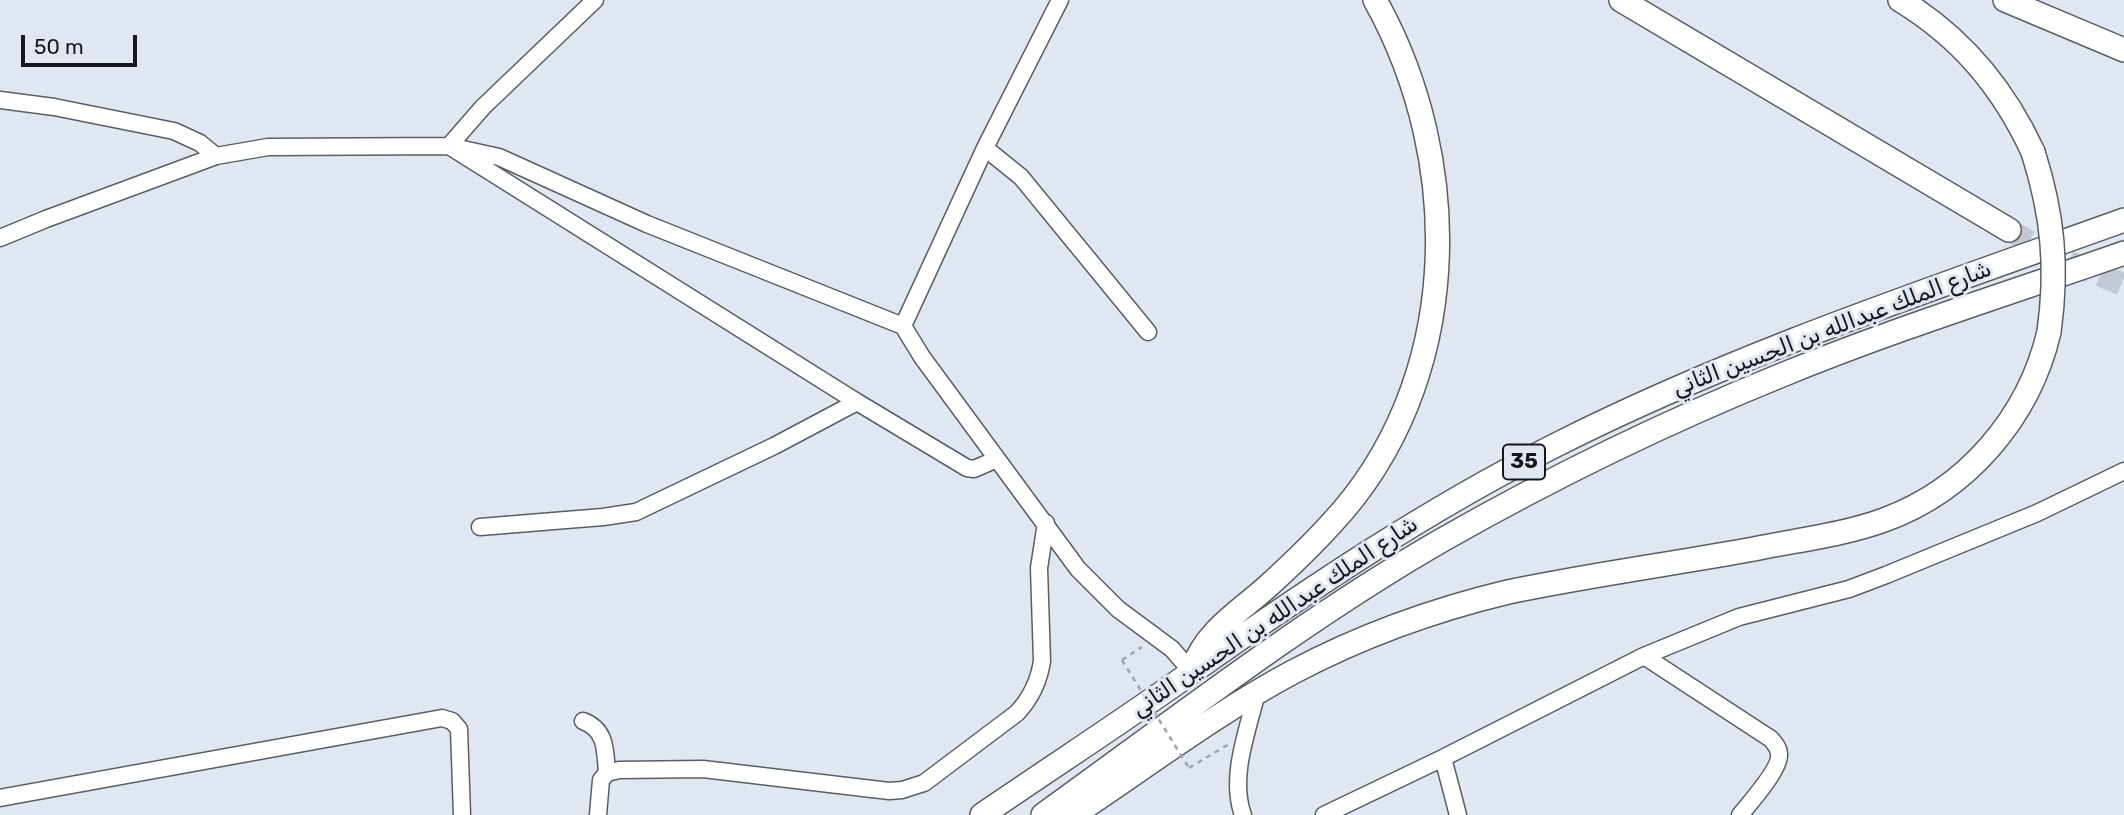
<!DOCTYPE html>
<html>
<head>
<meta charset="utf-8">
<style>
	body { margin:0 }
	#map { position:relative; width:2124px; height:815px; overflow:hidden; background:#e1e7f1; font-family:Rubik,sans-serif }
	canvas { display:block }
	.scale { position:absolute; left:21px; top:35px; width:116px; height:32px; box-sizing:border-box; border:4px solid #15171a; border-top:0; padding-left:9px; font-size:21px; line-height:24px; white-space:nowrap; color:#15171a; -webkit-text-stroke:5px #e1e7f1; paint-order:stroke }
</style>
</head>
<body>
<div id="map">
<canvas width="2124" height="815"></canvas>
<div class="scale">50 m</div>
</div>
<script>
const ctx = document.querySelector('canvas').getContext('2d');
ctx.lineJoin = 'round';
function stroke(path, color, width, dash) { ctx.strokeStyle = color; ctx.lineWidth = width; ctx.lineCap = dash ? 'butt' : 'round'; ctx.setLineDash(dash || []); ctx.stroke(path); }
function label(font, color, halo, rows, align = 'center') {
  ctx.font = font + ' Rubik,"Noto Sans Arabic",sans-serif'; ctx.lineWidth = 6; ctx.setLineDash([]); ctx.textBaseline = 'middle'; ctx.strokeStyle = halo; ctx.fillStyle = color; for (const [text, x, y, turn = 0] of rows) {
    ctx.save(); ctx.translate(x, y); ctx.rotate((+turn || 0) * Math.PI / 180); ctx.textAlign = isNaN(turn) ? turn : align; if (halo) ctx.strokeText(text, 0, 0); ctx.fillText(text, 0, 0); ctx.restore();
  }
}
stroke(new Path2D(`
	M 2009,230 L 2054,256 L 2124,285`), '#c2c8d1', 23, [23, 11]);
const minor = new Path2D(`
	M 0,100 L 54,107 L 174,131 L 200,143 L 216,156
	M 985,148 L 1021,177 L 1148,332
	M 0,238 L 46,219 L 216,156 L 268,147 L 449,146 L 499,157 L 647,224 L 903,326 L 922,357 L 1078,569 L 1118,609 L 1172,649 L 1192,672
	M 903,326 L 985,148 L 1060,0
	M 857,402 L 967,468 L 974,469 L 997,459
	M 480,527 L 603,517 L 636,512 L 774,446 L 857,402 L 449,146 L 483,107 L 595,0
	M 1644,656 L 1771,739 C 1775,744 1779,748 1779,754 C 1781,768 1750,803 1740,815
	M 583,721 C 607,730 605,751 607,773
	M 1443,758 L 1458,815
	M 0,798 L 442,718 L 452,721 L 459,729 L 462,815
	M 598,815 L 601,780 L 607,773 L 619,770 L 703,769 L 889,791 L 902,790 L 924,783 L 1017,713 C 1031,698 1039,681 1042,661 L 1039,568 L 1046,523
	M 1243,815 C 1229,777 1248,730 1257,692
	M 1324,815 L 1443,758 L 1644,656 L 1739,617 L 1849,589 L 1886,575 L 2037,513 L 2124,471`);
const highway = new Path2D(`
	M 1621,0 L 2009,230
	M 1900,0 C 1961,37 2003,87 2033,152
	M 2005,0 L 2124,50
	M 1193,668 C 1206,631 1239,612 1267,587 C 1289,567 1311,546 1331,524 C 1463,383 1466,163 1375,0
	M 982,815 C 1052,767 1123,721 1192,672 C 1309,589 1427,510 1556,445 C 1738,353 1932,289 2124,220
	M 1043,815 C 1175,720 1303,620 1444,539 C 1553,477 1666,422 1782,375 C 1894,329 2010,293 2124,253
	M 1073,815 C 1144,768 1218,712 1293,672 C 1361,636 1433,610 1508,592 C 1589,575 1672,564 1754,549 C 1797,540 1843,535 1884,520 C 1967,490 2029,417 2049,332`);
stroke(minor, '#595e66', 19);
stroke(highway, '#595e66', 26);
stroke(new Path2D(`
	M 1122,660 L 1142,647
	M 1189,768 L 1229,744`), '#a0a5ac', 2.5, [5, 5]);
stroke(minor, '#fff', 16);
stroke(highway, '#fff', 23);
const highwayBridge = new Path2D(`
	M 2033,152 C 2053,215 2058,267 2049,332`);
stroke(highwayBridge, '#595e66', 26, []);
stroke(new Path2D(`
	M 1122,660 L 1189,768`), '#a0a5ac', 2.5, [5, 5]);
stroke(highwayBridge, '#fff', 23);
for (const [x, y, w] of [
	[1524,462,42]
]) { const box = new Path2D(); box.roundRect(x - w / 2, y - 17.5, w, 35, 5); ctx.fillStyle = '#e1e7f1'; ctx.fill(box); stroke(box, '#15171a', 2); }
label('bold 21px', '#15171a', null, [
	["35",1524,462]
]);
label('23px', '#15171a', '#e1e7f1', [
	["شارع الملك عبدالله بن الحسين الثاني",1832,329,-21],
	["شارع الملك عبدالله بن الحسين الثاني",1275,617,-34]
]);
</script>
</body>
</html>
